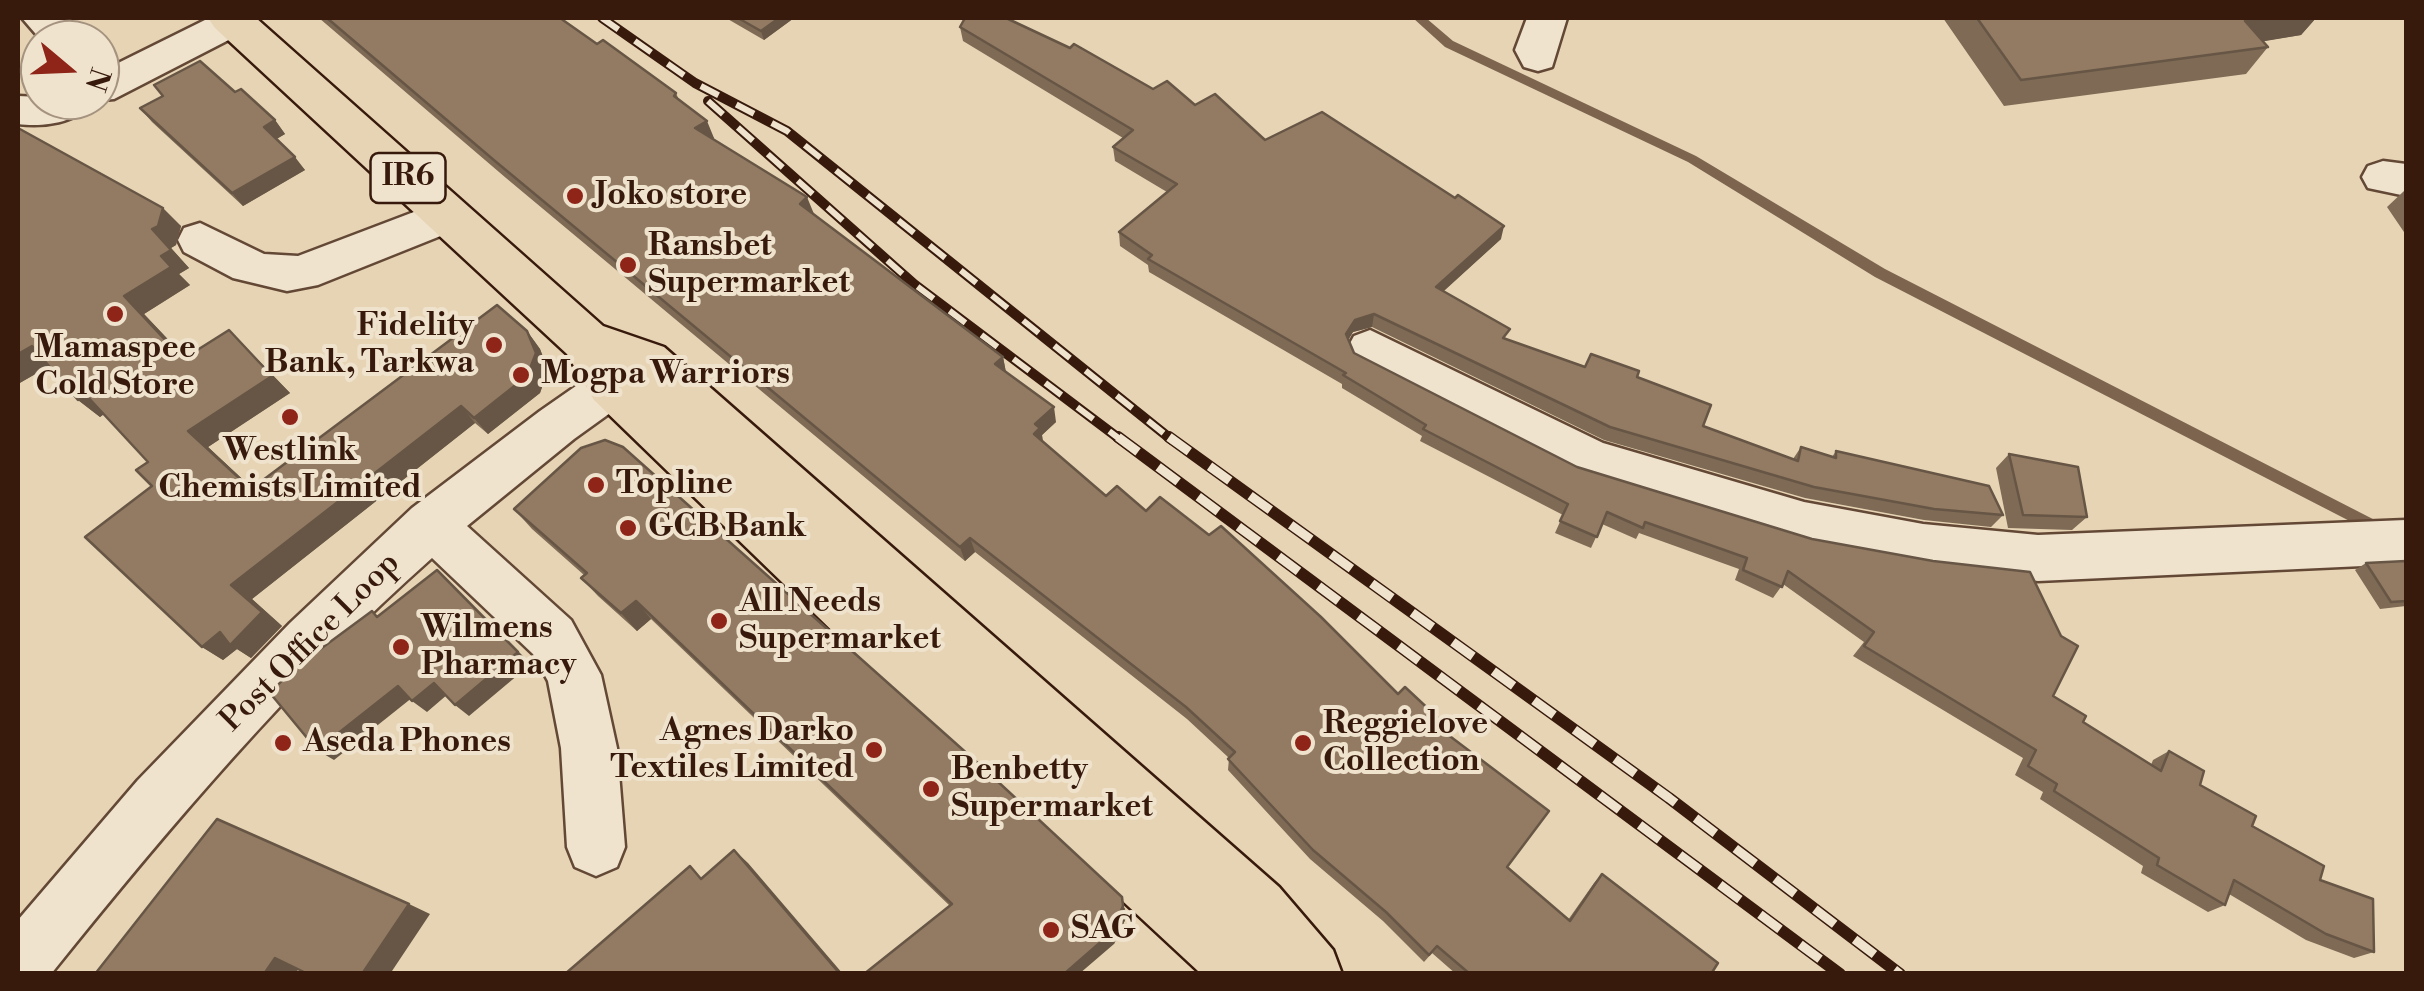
<!DOCTYPE html>
<html>
<head>
<meta charset="utf-8">
<style>
	body { margin:0 }
	#map { position:relative; width:2424px; height:991px; overflow:hidden; background:#e7d4b4; font-family:"Libre Bodoni",serif }
	canvas { display:block }
	.frame { position:absolute; inset:0; border:20px solid #371a0c; pointer-events:none }
	.north { position:absolute; left:20px; top:20px; width:100px; height:100px; box-sizing:border-box; background:#efe3ce; border:2px solid #a59380; border-radius:50%; rotate:109deg; font-size:28px; font-weight:700; line-height:40px; text-align:center; color:#371a0c }
	.north::after { content:''; display:block; margin:auto; width:35px; height:45px; background:#8f2418; clip-path:polygon(50% 0,100% 100%,50% 72%,0 100%) }
</style>
</head>
<body>
<div id="map">
<canvas width="2424" height="991"></canvas>
<div class="frame"></div>
<div class="north">N</div>
</div>
<script>
const ctx = document.querySelector('canvas').getContext('2d');
ctx.lineJoin = 'round';
function fill(path, color) { ctx.fillStyle = color; ctx.fill(path, 'evenodd'); }
function stroke(path, color, width, dash) { ctx.strokeStyle = color; ctx.lineWidth = width; ctx.lineCap = dash ? 'butt' : 'round'; ctx.setLineDash(dash || []); ctx.stroke(path); }
function label(font, color, halo, rows, align = 'center') {
  ctx.font = font + ' "Libre Bodoni",serif'; ctx.lineWidth = 8; ctx.setLineDash([]); ctx.textBaseline = 'middle'; ctx.strokeStyle = halo; ctx.fillStyle = color; for (const [text, x, y, turn = 0] of rows) {
    ctx.save(); ctx.translate(x, y); ctx.rotate((+turn || 0) * Math.PI / 180); ctx.textAlign = isNaN(turn) ? turn : align; if (halo) ctx.strokeText(text, 0, 0); ctx.fillText(text, 0, 0); ctx.restore();
  }
}
fill(new Path2D(`
	M 1413,18 L 1426,18 L 1453,41 L 1696,156 L 1885,269 L 2406,536 L 2406,550 L 1875,277 L 1688,162 L 1445,47 Z`), '#7d644f');
const minor = new Path2D(`
	M 22,18 L 65,18 L 85,40 L 41,40 Z
	M 209,18 L 251,18 L 254,21 L 248,30 L 114,99 L 92,101 C 78,124 42,127 18,124 L 18,96 L 40,97 L 40,100 L 100,100 L 100,72 Z
	M 1527,18 L 1567,18 L 1552,67 L 1538,71 L 1524,67 L 1515,50 Z
	M 2383,161 L 2406,164 L 2406,196 L 2368,188 L 2362,177 L 2368,166 Z
	M 448,199 L 463,203 L 470,215 L 463,227 L 318,285 L 287,291 L 233,278 L 184,252 L 178,240 L 184,228 L 200,223 L 264,254 L 298,256 Z
	M 1370,330 L 1603,443 L 1804,502 L 1923,524 L 2038,535 L 2406,520 L 2406,564 L 2038,581 L 1923,568 L 1804,546 L 1573,475 L 1354,362 L 1347,349 L 1354,336 Z
	M 646,343 L 663,349 L 669,362 L 663,375 L 574,439 L 467,526 L 571,620 L 601,675 L 617,748 L 625,847 L 617,867 L 596,876 L 575,867 L 567,847 L 561,748 L 548,681 L 533,654 L 432,558 C 291,683 169,827 51,974 L 18,974 L 18,920 L 138,780 L 290,623 L 412,508 L 540,411 L 629,349 Z`);
const major = new Path2D(`
	M 208,18 L 256,18 L 603,326 L 664,347 L 1279,887 L 1333,950 L 1342,974 L 1198,971 L 848,646 L 594,400 L 567,354 L 215,28 Z`);
stroke(minor, '#634836', 5);
stroke(major, '#371a0c', 5);
fill(minor, '#efe3ce');
fill(major, '#e7d4b4');
const railFar1 = new Path2D(`
	M 602,18 L 695,83 L 787,131 L 1172,440
	M 708,101 L 914,284 L 1121,440`);
const rail = new Path2D(`
	M 1118,437 L 1840,974
	M 1169,437 L 1669,798 L 1900,974`);
stroke(railFar1, '#371a0c', 10);
stroke(rail, '#371a0c', 12);
stroke(railFar1, '#efe3ce', 6, [20]);
stroke(rail, '#efe3ce', 9, [25]);
fill(new Path2D(`
	M 319,18 L 560,18 L 597,44 L 676,93 L 679,100 L 714,138 L 713,139 L 1003,357 L 1006,372 L 1056,422 L 1042,435 L 1043,442 L 1106,496 L 1146,511 L 1398,694 L 1449,736 L 1507,867 L 1568,920 L 1594,883 L 1602,874 L 1711,974 L 1456,974 L 1432,953 L 1424,962 L 1383,921 L 1310,859 L 1228,770 L 1229,758 L 1187,719 L 975,552 L 965,561 L 506,178 Z
	M 726,18 L 794,18 L 764,40 Z
	M 1943,18 L 2316,18 L 2301,35 L 2263,41 L 2268,47 L 2246,74 L 2004,106 Z
	M 960,27 L 1153,89 L 1195,105 L 1265,140 L 1501,239 L 1443,291 L 1507,339 L 1585,367 L 1637,377 L 1703,426 L 1793,459 L 1801,447 L 1832,457 L 1836,451 L 2003,515 L 1991,527 L 1924,520 L 1805,498 L 1604,440 L 1372,327 L 1353,332 L 1348,340 L 1354,353 L 1577,467 L 2053,696 L 2083,722 L 2151,765 L 2153,760 L 2169,751 L 2200,785 L 2320,880 L 2374,952 L 2354,958 L 2306,940 L 2229,894 L 2225,905 L 2208,912 L 2141,873 L 2143,866 L 2040,799 L 2043,792 L 2015,775 L 2023,758 L 1853,656 L 1864,642 L 1783,584 L 1773,598 L 1735,580 L 1739,569 L 1639,533 L 1636,539 L 1602,524 L 1591,548 L 1555,533 L 1563,515 L 1420,441 L 1422,436 L 1342,388 L 1342,384 L 1149,272 L 1148,265 L 1120,246 L 1119,232 L 1167,192 L 1115,161 L 1113,147 L 1123,138 L 963,41 Z
	M 235,92 L 275,120 L 285,134 L 276,139 L 305,170 L 243,206 L 152,122 L 140,108 Z
	M 18,128 L 181,226 L 176,245 L 171,248 L 189,268 L 179,274 L 190,285 L 144,314 L 185,358 L 229,330 L 290,393 L 208,447 L 252,488 L 527,331 L 540,349 L 548,370 L 540,393 L 488,434 L 475,423 L 252,599 L 282,626 L 251,658 L 237,649 L 223,660 L 202,647 L 152,486 L 148,462 L 104,414 L 100,417 L 78,400 L 49,366 L 18,384 Z
	M 2404,191 L 2406,191 L 2406,235 L 2387,207 Z
	M 2009,454 L 2087,517 L 2072,530 L 2008,528 L 1996,468 Z
	M 514,509 L 1125,908 L 1126,918 L 1114,944 L 950,906 L 651,619 L 637,631 L 598,596 L 581,578 L 584,575 L 532,529 Z
	M 2406,561 L 2406,606 L 2380,609 L 2355,570 L 2366,563 Z`), '#7e6a55');
fill(new Path2D(`
	M 779,18 L 794,18 L 764,40 L 761,31 Z
	M 2268,18 L 2316,18 L 2301,35 L 2224,48 L 2245,21 Z
	M 275,120 L 285,134 L 275,140 L 264,127 Z
	M 707,121 L 714,138 L 702,146 L 695,128 Z
	M 295,157 L 305,170 L 243,206 L 232,193 Z
	M 807,197 L 814,214 L 800,204 Z
	M 163,208 L 181,226 L 176,245 L 171,248 L 189,268 L 179,274 L 190,285 L 144,314 L 203,376 L 183,359 L 124,296 L 161,256 L 152,229 Z
	M 1504,226 L 1501,239 L 1433,301 L 1436,287 Z
	M 1374,314 L 1372,327 L 1353,332 L 1344,347 L 1346,334 L 1355,320 Z
	M 229,330 L 290,393 L 208,447 L 270,505 L 188,431 Z
	M 527,331 L 540,349 L 548,370 L 540,393 L 488,434 L 474,418 Z
	M 32,346 L 53,364 L 18,384 L 18,354 Z
	M 1003,357 L 1006,373 L 995,364 Z
	M 86,395 L 107,412 L 100,417 L 78,400 Z
	M 461,406 L 475,423 L 252,599 L 282,626 L 251,658 L 237,649 L 223,660 L 202,647 L 231,585 Z
	M 1054,407 L 1056,422 L 1042,435 L 1043,444 L 1034,434 L 1035,424 Z
	M 970,538 L 975,552 L 965,561 L 960,547 Z
	M 437,570 L 531,664 L 469,716 L 455,705 Z
	M 636,601 L 651,619 L 637,631 L 621,613 Z
	M 434,683 L 448,694 L 427,712 L 412,701 Z
	M 398,686 L 413,697 L 334,760 L 317,750 Z
	M 734,850 L 748,863 L 843,974 L 840,974 Z
	M 1122,897 L 1126,918 L 1114,944 L 1079,974 L 1064,974 Z
	M 409,904 L 430,914 L 390,974 L 362,974 Z
	M 275,958 L 300,967 L 295,974 L 264,974 Z`), '#675645');
const building = new Path2D(`
	M 327,18 L 560,18 L 597,44 L 603,40 L 676,93 L 674,96 L 707,121 L 695,128 L 807,197 L 800,204 L 1003,357 L 995,364 L 1054,407 L 1035,424 L 1040,428 L 1034,434 L 1106,496 L 1117,486 L 1146,511 L 1160,497 L 1209,535 L 1221,526 L 1321,617 L 1398,694 L 1405,687 L 1451,730 L 1447,734 L 1549,811 L 1507,867 L 1570,921 L 1602,874 L 1718,963 L 1711,974 L 1470,974 L 1437,946 L 1429,955 L 1386,912 L 1313,850 L 1228,759 L 1235,752 L 1186,707 L 970,538 L 960,547 L 495,161 Z
	M 738,18 L 779,18 L 761,31 Z
	M 965,18 L 1006,18 L 1070,48 L 1074,44 L 1153,89 L 1167,81 L 1195,105 L 1215,94 L 1265,140 L 1322,112 L 1455,198 L 1458,195 L 1504,226 L 1436,287 L 1510,329 L 1503,338 L 1585,367 L 1591,354 L 1639,371 L 1637,377 L 1711,405 L 1703,426 L 1798,461 L 1801,447 L 1836,458 L 1836,451 L 1989,486 L 2003,515 L 1934,509 L 1814,487 L 1610,427 L 1374,314 L 1355,320 L 1346,334 L 1354,353 L 1577,467 L 1812,539 L 1933,561 L 2030,572 L 2061,636 L 2078,646 L 2053,696 L 2086,716 L 2083,722 L 2161,771 L 2169,751 L 2204,771 L 2200,785 L 2256,816 L 2252,826 L 2324,866 L 2320,880 L 2373,899 L 2374,952 L 2326,934 L 2234,880 L 2225,905 L 2157,865 L 2159,858 L 2054,791 L 2057,784 L 2028,766 L 2036,750 L 1864,646 L 1874,632 L 1788,571 L 1782,587 L 1743,570 L 1747,558 L 1645,522 L 1643,528 L 1607,512 L 1597,537 L 1560,521 L 1568,504 L 1423,429 L 1426,425 L 1343,375 L 1346,373 L 1148,259 L 1152,255 L 1119,232 L 1177,184 L 1113,147 L 1133,130 L 960,27 Z
	M 1977,18 L 2268,18 L 2245,21 L 2268,47 L 2021,80 Z
	M 200,61 L 235,92 L 241,89 L 275,120 L 264,127 L 295,157 L 232,193 L 140,108 L 163,96 L 154,85 Z
	M 18,128 L 163,208 L 158,226 L 152,229 L 171,250 L 161,256 L 171,267 L 124,296 L 183,359 L 229,330 L 272,376 L 188,431 L 251,489 L 497,305 L 527,331 L 536,353 L 527,376 L 474,418 L 461,406 L 231,585 L 262,612 L 230,645 L 220,632 L 202,647 L 85,537 L 152,486 L 136,470 L 148,462 L 86,395 L 78,400 L 32,346 L 18,354 Z
	M 605,440 L 623,447 L 980,765 L 1122,897 L 1123,906 L 1111,933 L 1064,974 L 864,974 L 952,904 L 636,601 L 621,613 L 581,578 L 587,573 L 514,509 L 581,448 Z
	M 2009,454 L 2078,467 L 2087,517 L 2023,515 Z
	M 2406,561 L 2406,601 L 2391,602 L 2366,563 Z
	M 437,570 L 518,652 L 455,705 L 434,683 L 412,701 L 398,686 L 317,750 L 270,693 L 308,654 L 311,656 L 372,611 L 377,617 Z
	M 217,819 L 409,904 L 362,974 L 308,974 L 275,958 L 264,974 L 95,974 Z
	M 734,850 L 840,974 L 565,974 L 690,866 L 701,879 Z`);
fill(building, '#937b63');
stroke(building, '#675645', 2.5);
for (const [x, y, r, color] of [
	[575,196,10,"#8f2418"],
	[628,265,10,"#8f2418"],
	[115,314,10,"#8f2418"],
	[494,345,10,"#8f2418"],
	[521,375,10,"#8f2418"],
	[290,417,10,"#8f2418"],
	[596,485,10,"#8f2418"],
	[628,528,10,"#8f2418"],
	[719,621,10,"#8f2418"],
	[401,647,10,"#8f2418"],
	[283,743,10,"#8f2418"],
	[1303,743,10,"#8f2418"],
	[874,750,10,"#8f2418"],
	[931,789,10,"#8f2418"],
	[1051,930,10,"#8f2418"]
]) { const dot = new Path2D(); dot.arc(x, y, r, 0, 2 * Math.PI); ctx.fillStyle = color; ctx.fill(dot); stroke(dot, '#efe3ce', 4); }
for (const [x, y, w] of [
	[408,178,75]
]) { const box = new Path2D(); box.roundRect(x - w / 2, y - 25, w, 50, 8); ctx.fillStyle = '#efe3ce'; ctx.fill(box); stroke(box, '#371a0c', 2.5); }
label('bold 30px', '#371a0c', null, [
	["IR6",408,178]
]);
label('bold 32px', '#371a0c', '#efe3ce', [
	["Joko store",595,196],
	["Ransbet",648,247],
	["Supermarket",648,284],
	["Fidelity",474,327,"right"],
	["Bank, Tarkwa",474,364,"right"],
	["Mamaspee",115,349,"center"],
	["Cold Store",115,386,"center"],
	["Mogpa Warriors",541,375],
	["Westlink",290,452,"center"],
	["Chemists Limited",290,489,"center"],
	["Topline",616,485],
	["GCB Bank",648,528],
	["All Needs",739,603],
	["Supermarket",739,640],
	["Wilmens",421,629],
	["Pharmacy",421,666],
	["Reggielove",1323,725],
	["Collection",1323,762],
	["Agnes Darko",854,732,"right"],
	["Textiles Limited",854,769,"right"],
	["Aseda Phones",303,743],
	["Benbetty",951,771],
	["Supermarket",951,808],
	["SAG",1071,930]
], 'left');
label('32px', '#371a0c', '#efe3ce', [
	["Post Office Loop",311,643,-45]
]);
</script>
</body>
</html>
